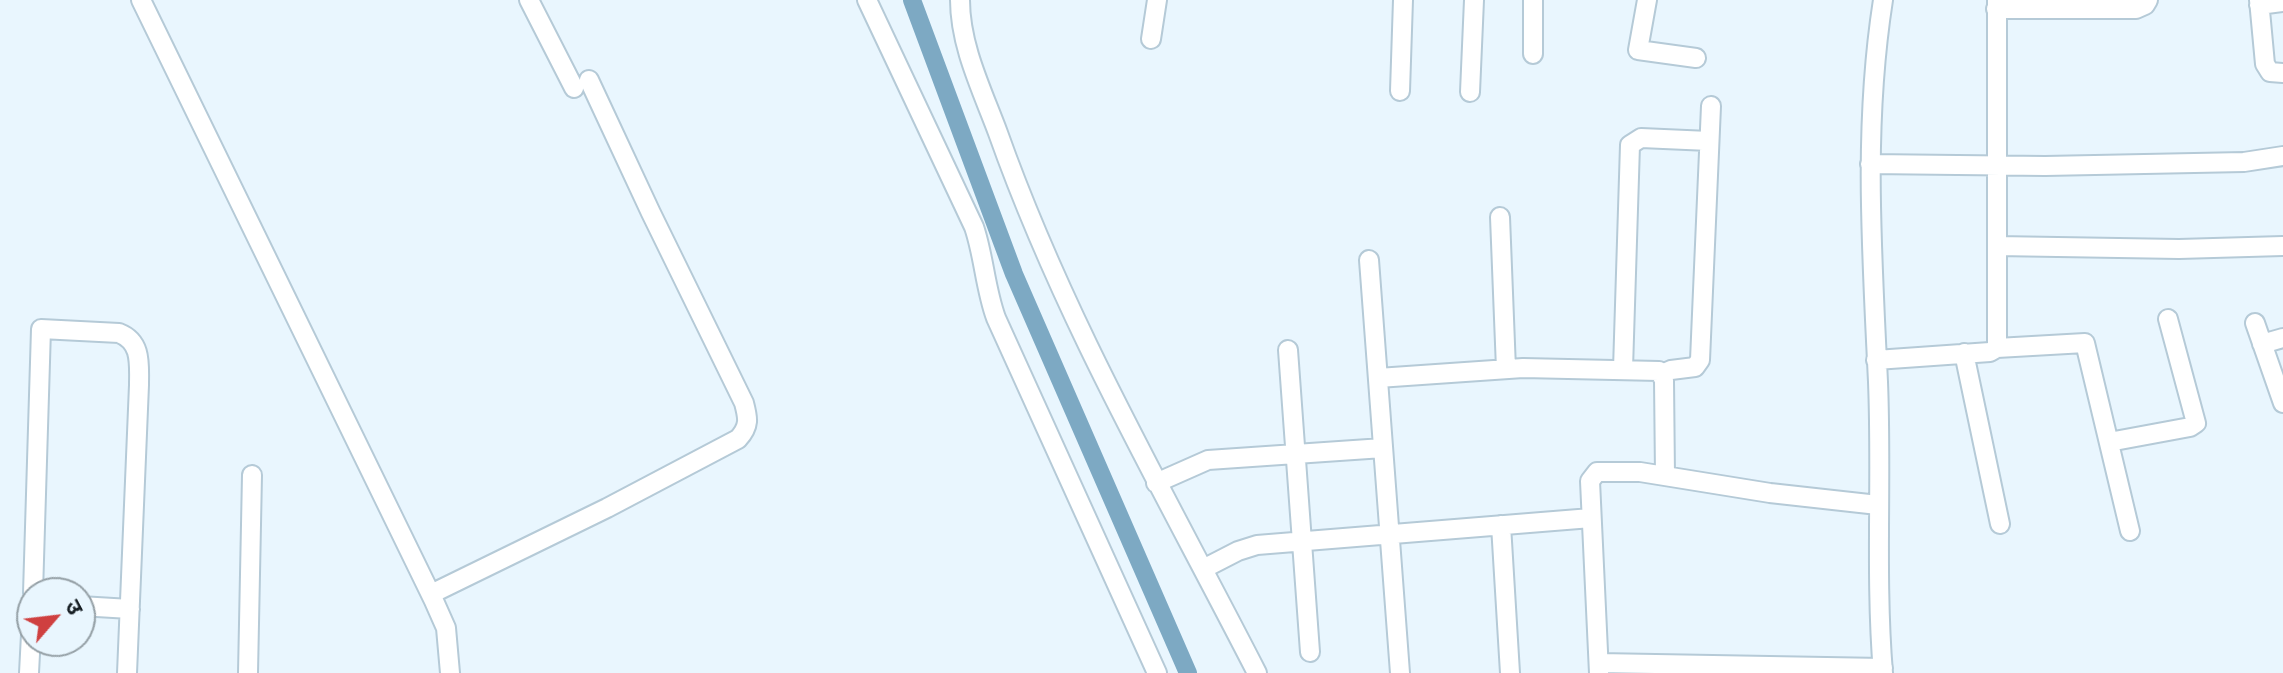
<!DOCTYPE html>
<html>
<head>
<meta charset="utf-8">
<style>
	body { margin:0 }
	#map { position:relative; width:2283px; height:673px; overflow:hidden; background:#e9f6fe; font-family:"Exo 2","Noto Sans Devanagari",sans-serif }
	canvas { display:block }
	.north { position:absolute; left:16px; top:577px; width:80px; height:80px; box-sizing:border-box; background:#e9f6fe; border:2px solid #95a0a6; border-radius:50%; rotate:62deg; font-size:22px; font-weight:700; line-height:32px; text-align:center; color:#161e23 }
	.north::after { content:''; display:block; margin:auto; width:28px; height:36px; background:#cf4040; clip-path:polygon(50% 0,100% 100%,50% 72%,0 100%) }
</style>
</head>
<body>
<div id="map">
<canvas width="2283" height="673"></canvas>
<div class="north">उ</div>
</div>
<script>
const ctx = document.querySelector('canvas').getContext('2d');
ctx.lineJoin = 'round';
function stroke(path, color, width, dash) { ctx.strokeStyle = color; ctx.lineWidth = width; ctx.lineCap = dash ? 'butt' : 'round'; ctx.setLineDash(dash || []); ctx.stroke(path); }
stroke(new Path2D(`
	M 912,0 L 1014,274 L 1188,673`), '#7da9c3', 18);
const minor = new Path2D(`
	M 141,0 L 434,601 L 446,628 L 450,673
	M 529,0 L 574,88
	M 867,0 L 974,227 C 984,256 985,288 996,318 L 1157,673
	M 960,0 C 960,46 982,90 998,133 C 1065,322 1166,495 1257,673
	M 1533,0 L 1533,54
	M 1647,0 L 1638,50 L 1696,58
	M 1883,0 C 1863,127 1872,254 1878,382 C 1882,479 1875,576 1883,673
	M 2259,0 L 2265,64 L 2270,72 L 2283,73
	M 2259,5 L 2283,2
	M 1996,9 L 2136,9 L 2145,5 L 2148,0
	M 1151,39 L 1157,0
	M 1400,91 L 1403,0
	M 1470,92 L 1474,0
	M 1870,164 L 2045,166 L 2244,162 L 2283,156
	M 1500,217 L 1506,369
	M 1997,246 L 2179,249 L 2283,246
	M 1369,260 L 1400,673
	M 2255,323 L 2283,403
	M 2262,344 L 2283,338
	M 1997,348 L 2085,343 L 2130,531
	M 1288,350 L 1310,652
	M 1964,353 L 2000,524
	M 1876,360 L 1990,352 L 1997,348 L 1997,0
	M 1623,369 L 1630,145 L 1641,138 L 1709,141
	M 1662,374 L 1671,370 L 1695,367 L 1700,360 L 1711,106
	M 1378,378 L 1523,368 L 1659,371 L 1664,380 L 1665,476
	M 2109,442 L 2190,427 L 2196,423 L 2168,319
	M 1156,483 L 1208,460 L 1383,448
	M 1501,525 L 1510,673
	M 1203,569 L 1238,551 L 1257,545 L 1591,518
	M 33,593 L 41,329 L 119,333 C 142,342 139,364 139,385 L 127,673
	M 431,594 L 607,508 L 738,439 C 750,426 748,418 744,403 L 651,213 L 589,80
	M 80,606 L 130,609
	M 1599,663 L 1883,668
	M 29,673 L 32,615
	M 248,673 L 252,475
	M 1599,673 L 1590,481 L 1597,472 L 1640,472 L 1770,493 L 1878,505`);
stroke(minor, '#b5cad7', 22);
stroke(minor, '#fff', 18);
</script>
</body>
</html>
